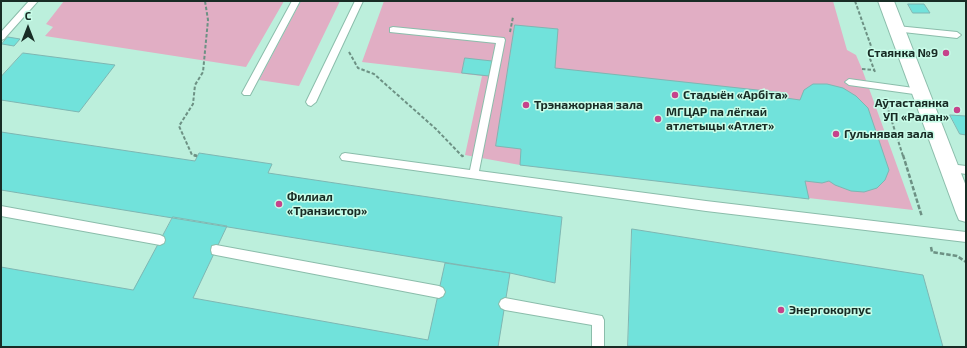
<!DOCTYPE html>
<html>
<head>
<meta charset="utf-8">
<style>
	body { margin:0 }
	#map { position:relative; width:967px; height:348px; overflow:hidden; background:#bcefdc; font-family:"Exo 2",sans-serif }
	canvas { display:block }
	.frame { position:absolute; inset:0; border:2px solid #182c25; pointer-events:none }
	.north { position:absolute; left:8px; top:8px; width:40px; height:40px; -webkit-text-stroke:3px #c9fde9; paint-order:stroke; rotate:0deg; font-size:11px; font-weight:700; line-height:16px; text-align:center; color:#182c25 }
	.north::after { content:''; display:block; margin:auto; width:14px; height:18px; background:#182c25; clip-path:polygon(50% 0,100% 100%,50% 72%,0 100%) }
</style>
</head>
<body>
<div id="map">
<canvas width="967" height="348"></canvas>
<div class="frame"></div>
<div class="north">С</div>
</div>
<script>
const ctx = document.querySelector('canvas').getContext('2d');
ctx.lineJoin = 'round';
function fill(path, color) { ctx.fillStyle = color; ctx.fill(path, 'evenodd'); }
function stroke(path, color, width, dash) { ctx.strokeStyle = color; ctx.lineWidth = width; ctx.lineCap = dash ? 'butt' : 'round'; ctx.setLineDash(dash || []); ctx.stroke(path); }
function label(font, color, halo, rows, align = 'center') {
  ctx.font = font + ' "Exo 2",sans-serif'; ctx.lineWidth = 3; ctx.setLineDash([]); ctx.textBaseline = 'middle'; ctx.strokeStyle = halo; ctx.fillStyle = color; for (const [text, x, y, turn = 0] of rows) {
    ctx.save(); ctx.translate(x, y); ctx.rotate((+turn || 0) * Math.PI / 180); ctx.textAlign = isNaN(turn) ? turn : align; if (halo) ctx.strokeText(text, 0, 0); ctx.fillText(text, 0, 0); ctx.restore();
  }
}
fill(new Path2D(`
	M 64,1 L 284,1 L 246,67 L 45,36 L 53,27 L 46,24 Z
	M 301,1 L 340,1 L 299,86 L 259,80 Z
	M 384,1 L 833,1 L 847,50 L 856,55 L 862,69 L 913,210 L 520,165 L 465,155 L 482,76 L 362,62 Z`), '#e1aec4');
const building = new Path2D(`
	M 908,4 L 924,4 L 930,13 L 913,13 Z
	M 515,25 L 558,29 L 555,68 L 785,93 L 786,98 L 800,100 L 804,90 L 813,84 L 827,84 L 843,88 L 856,96 L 868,108 L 889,170 L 885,180 L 877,188 L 864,192 L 851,191 L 835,185 L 829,181 L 822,183 L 805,181 L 809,199 L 520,165 L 521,149 L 496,146 Z
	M 8,37 L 20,39 L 14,46 L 2,44 Z
	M 23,53 L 115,65 L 79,112 L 1,100 L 1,77 Z
	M 465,58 L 492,61 L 489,76 L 462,73 Z
	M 950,115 L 966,116 L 966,135 L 960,134 Z
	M 1,132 L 195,161 L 199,153 L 272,164 L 268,173 L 562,217 L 555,283 L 510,273 L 1,190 Z
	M 173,217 L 227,226 L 193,298 L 428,340 L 445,263 L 510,273 L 498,347 L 1,347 L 1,267 L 133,290 Z
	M 632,229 L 923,275 L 943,347 L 628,346 Z`);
fill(building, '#71e2db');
stroke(building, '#7eb6b2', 1);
const lane = new Path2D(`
	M 29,1 L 38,1 L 4,39 L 1,40 L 1,32 Z
	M 292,1 L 300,1 L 250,95 L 244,95 L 242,93 Z
	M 355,1 L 363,1 L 316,102 L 311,106 L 308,105 L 306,102 Z
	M 897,26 L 957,32 L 961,35 L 957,38 L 894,31 L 894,27 Z
	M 393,27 L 504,38 L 505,40 L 479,171 L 706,201 L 966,232 L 966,242 L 706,211 L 342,160 L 340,157 L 342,154 L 345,153 L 470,170 L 496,43 L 390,32 L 390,28 Z
	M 849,79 L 921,89 L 926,92 L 921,95 L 849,85 L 845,82 Z
	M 950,164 L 966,166 L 966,174 L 946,171 L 945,168 L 946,165 Z
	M 1,206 L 160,235 L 164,237 L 165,240 L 164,243 L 160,245 L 1,216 Z
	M 216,245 L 439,286 L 443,288 L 445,292 L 443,296 L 439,298 L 216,255 L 212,254 L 211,250 L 212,246 Z
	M 505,298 L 602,316 L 604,320 L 604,347 L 592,347 L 592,325 L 505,310 L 501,308 L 499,304 L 501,300 Z`);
const street = new Path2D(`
	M 878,1 L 894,1 L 966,186 L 966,222 L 959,220 L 956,213 Z`);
stroke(lane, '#8bbdab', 2);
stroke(street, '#8bbdab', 2);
stroke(new Path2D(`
	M 855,1 L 871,46 L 869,56 L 875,72
	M 510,32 L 513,17
	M 349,52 L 358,68 L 374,74 L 436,129 L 462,156
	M 862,69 L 874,70
	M 885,100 L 903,156
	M 197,156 L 192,155 L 179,126 L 193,104 L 195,85 L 203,72 L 208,20 L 205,1`), '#6d9184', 2, [3.5, 2]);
stroke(new Path2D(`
	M 194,155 L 197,156
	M 462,155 L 463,157
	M 903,155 L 922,217
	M 931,247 L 932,252 L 957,256 L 966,262`), '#6d9184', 2.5, [4.5, 2]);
fill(lane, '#fff');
fill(street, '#fff');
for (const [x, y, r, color] of [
	[946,53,4,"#c6438b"],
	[675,95,4,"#c6438b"],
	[526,105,4,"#c6438b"],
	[957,110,4,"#c6438b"],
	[658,119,4,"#c6438b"],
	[836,134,4,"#c6438b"],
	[279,204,4,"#c6438b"],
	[781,310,4,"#c6438b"]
]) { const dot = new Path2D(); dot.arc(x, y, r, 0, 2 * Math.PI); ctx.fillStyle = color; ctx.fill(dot); stroke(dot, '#c9fde9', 1.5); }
label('bold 12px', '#182c25', '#c9fde9', [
	["Стаянка №9",938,53,"right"],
	["Стадыён «Арбіта»",683,95],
	["Аўтастаянка",949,103,"right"],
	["УП «Ралан»",949,117,"right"],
	["Трэнажорная зала",534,105],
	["МГЦАР па лёгкай",666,112],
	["атлетыцы «Атлет»",666,126],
	["Гульнявая зала",844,134],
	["Филиал",287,197],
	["«Транзистор»",287,211],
	["Энергокорпус",789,310]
], 'left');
</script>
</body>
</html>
